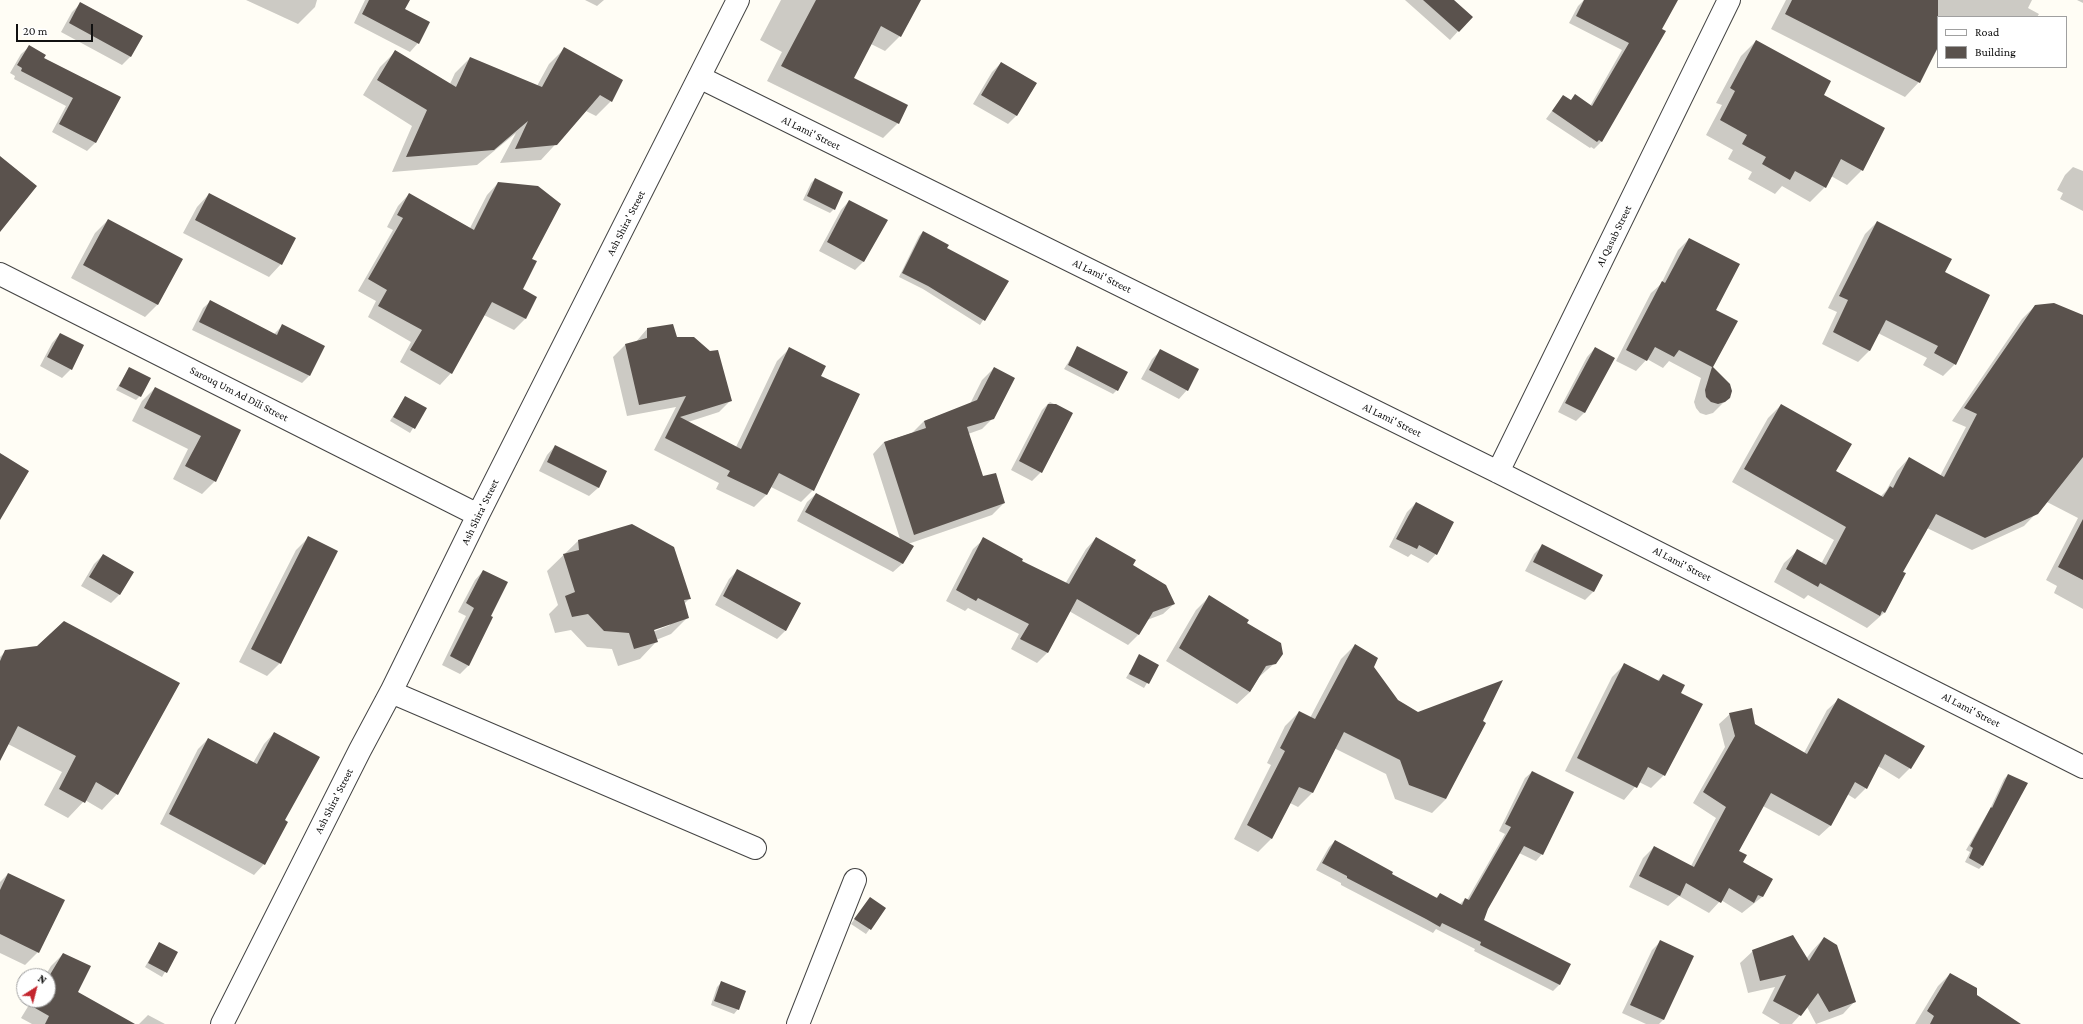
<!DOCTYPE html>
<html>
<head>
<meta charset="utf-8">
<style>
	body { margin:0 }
	#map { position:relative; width:2083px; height:1024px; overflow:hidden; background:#fffdf5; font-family:"Crimson Pro",serif }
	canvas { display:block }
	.legend { position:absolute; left:1937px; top:16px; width:130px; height:52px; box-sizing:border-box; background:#fff; border:1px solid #a0a0a0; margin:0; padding:5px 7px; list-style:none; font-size:12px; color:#111 }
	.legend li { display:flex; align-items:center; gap:8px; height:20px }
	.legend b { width:20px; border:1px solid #a0a0a0 }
	.north { position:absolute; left:16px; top:968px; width:40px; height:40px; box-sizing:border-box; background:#fff; border:1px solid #a0a0a0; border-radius:50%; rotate:36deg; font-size:11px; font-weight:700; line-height:16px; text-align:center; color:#111 }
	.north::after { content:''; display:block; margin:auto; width:14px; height:18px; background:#c4262e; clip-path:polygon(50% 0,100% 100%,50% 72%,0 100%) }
	.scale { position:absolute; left:16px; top:24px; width:77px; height:18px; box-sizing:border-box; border:2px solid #111; border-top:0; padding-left:5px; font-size:12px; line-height:14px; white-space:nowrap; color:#111; -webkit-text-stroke:3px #fff; paint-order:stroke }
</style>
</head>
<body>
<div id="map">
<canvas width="2083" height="1024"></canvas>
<ul class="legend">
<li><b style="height:5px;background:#fff"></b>Road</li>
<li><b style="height:11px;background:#5a524d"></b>Building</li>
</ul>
<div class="north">N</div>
<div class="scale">20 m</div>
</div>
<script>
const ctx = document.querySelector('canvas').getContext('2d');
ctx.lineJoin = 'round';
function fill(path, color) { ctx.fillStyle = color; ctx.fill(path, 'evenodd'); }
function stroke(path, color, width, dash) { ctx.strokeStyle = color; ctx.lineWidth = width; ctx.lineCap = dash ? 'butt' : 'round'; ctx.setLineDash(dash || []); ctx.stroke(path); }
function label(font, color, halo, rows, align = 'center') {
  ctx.font = font + ' "Crimson Pro",serif'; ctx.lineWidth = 4; ctx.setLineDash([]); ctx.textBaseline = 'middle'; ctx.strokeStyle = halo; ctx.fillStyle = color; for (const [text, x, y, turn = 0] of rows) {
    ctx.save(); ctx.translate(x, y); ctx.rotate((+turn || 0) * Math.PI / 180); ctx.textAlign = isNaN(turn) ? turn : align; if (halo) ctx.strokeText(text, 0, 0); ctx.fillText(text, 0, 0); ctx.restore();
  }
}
fill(new Path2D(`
	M 246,0 L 317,0 L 315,7 L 298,24 Z
	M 365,0 L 409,0 L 404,10 L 418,43 L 410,52 L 354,23 Z
	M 585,0 L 604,0 L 597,6 Z
	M 781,0 L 919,0 L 900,36 L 885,51 L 871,44 L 853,78 L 898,123 L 883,138 L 767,81 L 782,52 L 760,40 Z
	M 1405,0 L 1452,0 L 1471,17 L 1450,40 Z
	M 1584,0 L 1664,31 L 1601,142 L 1594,149 L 1591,147 L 1590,148 L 1546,119 L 1563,96 L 1570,101 L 1575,96 L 1590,106 L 1622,50 L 1569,23 L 1578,6 Z
	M 1786,0 L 2032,0 L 2028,8 L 2039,14 L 2037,17 L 1938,17 L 1938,48 L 1919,82 L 1905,97 L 1771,29 Z
	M 2077,0 L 2083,0 L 2083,3 Z
	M 81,3 L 142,36 L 130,57 L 122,65 L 61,32 L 72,12 Z
	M 1756,41 L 1822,95 L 1862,170 L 1847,185 L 1831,176 L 1825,187 L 1810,202 L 1782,186 L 1775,194 L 1748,179 L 1752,172 L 1728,159 L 1733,150 L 1706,135 L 1722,105 L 1716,103 L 1741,56 Z
	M 29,47 L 43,58 L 120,97 L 95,143 L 87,151 L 52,132 L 66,106 L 14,79 L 15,76 L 10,73 L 21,54 Z
	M 564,49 L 611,101 L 596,116 L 586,111 L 541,160 L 500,163 L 516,133 L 477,165 L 392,172 L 412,126 L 363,95 L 380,67 L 395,52 L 450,84 L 455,73 L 470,58 L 537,86 L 549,64 Z
	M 1001,63 L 1035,84 L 1016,116 L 1008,124 L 973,104 L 992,72 Z
	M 2073,167 L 2083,171 L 2083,211 L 2060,199 L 2063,193 L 2057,190 L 2065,175 Z
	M 815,179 L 834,209 L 830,213 L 803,200 L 811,183 Z
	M 498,183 L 531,259 L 521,290 L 536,297 L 525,319 L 514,330 L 484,315 L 451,373 L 440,385 L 400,362 L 411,342 L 368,317 L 376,301 L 358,291 L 393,230 L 387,227 L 398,206 L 409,194 L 470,228 L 487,195 Z
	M 209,194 L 281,264 L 269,277 L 183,233 L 197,207 Z
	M 849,201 L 887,220 L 863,262 L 855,270 L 819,251 L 841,210 Z
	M 108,220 L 158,304 L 145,317 L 71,278 L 95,233 Z
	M 1877,222 L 1944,273 L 1955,364 L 1943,376 L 1923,365 L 1927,358 L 1878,333 L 1869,351 L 1858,362 L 1822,344 L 1837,312 L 1828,308 L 1865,234 Z
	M 923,232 L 945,249 L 1007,282 L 980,325 L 923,289 L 899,277 L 919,236 Z
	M 1689,239 L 1715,310 L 1736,322 L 1712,367 L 1729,385 L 1729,397 L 1713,413 L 1706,415 L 1700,413 L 1696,408 L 1694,402 L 1701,378 L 1669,361 L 1663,368 L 1647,359 L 1636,371 L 1616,361 L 1651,293 L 1661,284 L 1678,250 Z
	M 211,301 L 274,334 L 282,326 L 309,376 L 302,383 L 192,330 L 203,308 Z
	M 2035,306 L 2083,316 L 2083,609 L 2054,593 L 2057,586 L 2046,580 L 2078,518 L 2047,502 L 2024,526 L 1972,550 L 1927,528 L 1902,572 L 1885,612 L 1867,628 L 1808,595 L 1804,599 L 1774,582 L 1784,563 L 1797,551 L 1821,564 L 1834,540 L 1732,482 L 1768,418 L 1781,405 L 1835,471 L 1880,497 L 1886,491 L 1897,471 L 1909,458 L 1940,476 L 1966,427 L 1952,421 L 2022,319 Z
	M 647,329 L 676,338 L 731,400 L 719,412 L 688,422 L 736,447 L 777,361 L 789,349 L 820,376 L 813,490 L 801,502 L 771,487 L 766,495 L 754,507 L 716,489 L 719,483 L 654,450 L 676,407 L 627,416 L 613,357 L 625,345 L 635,343 Z
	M 60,334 L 71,369 L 62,378 L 40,366 L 52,343 Z
	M 1078,347 L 1117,390 L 1113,394 L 1064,369 Z
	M 1595,348 L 1614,358 L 1584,413 L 1576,421 L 1558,412 L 1587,357 Z
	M 1161,350 L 1187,390 L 1179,399 L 1141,379 L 1152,359 Z
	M 129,368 L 140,396 L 136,400 L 116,390 Z
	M 994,368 L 994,417 L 982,429 L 968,434 L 983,477 L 1004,503 L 992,515 L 908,544 L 912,546 L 902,564 L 893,572 L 797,521 L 807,502 L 816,494 L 900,539 L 873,454 L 884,442 L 912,433 L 924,421 L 970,404 L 982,380 Z
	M 155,388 L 240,430 L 215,481 L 202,494 L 173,479 L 188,449 L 132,421 L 142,401 Z
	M 405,397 L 425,409 L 410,433 L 390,421 Z
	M 1050,402 L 1072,413 L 1041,472 L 1032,481 L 1011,470 L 1042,410 Z
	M 555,446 L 606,472 L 598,488 L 589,496 L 539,471 L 547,455 Z
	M 1416,503 L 1436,554 L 1428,563 L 1411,554 L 1408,557 L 1389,547 L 1407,512 Z
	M 309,537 L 280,663 L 267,676 L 239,662 L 296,550 Z
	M 1096,538 L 1132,565 L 1174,604 L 1163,614 L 1147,620 L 1138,635 L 1128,645 L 1069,611 L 1047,653 L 1037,663 L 1011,649 L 1019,634 L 968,608 L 965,611 L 946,601 L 973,549 L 984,539 L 1020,561 L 1065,584 L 1086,549 Z
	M 578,541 L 690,598 L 684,604 L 688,617 L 671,634 L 656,640 L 656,642 L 640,659 L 618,666 L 612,649 L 587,647 L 571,630 L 555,633 L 549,614 L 558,605 L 547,571 ZM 670,623 L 670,625 L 650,633 L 649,631 Z
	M 1542,546 L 1602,575 L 1593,592 L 1585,600 L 1525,571 L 1534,554 Z
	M 103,555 L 132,572 L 119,595 L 111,603 L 81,586 L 94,564 Z
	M 483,571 L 490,617 L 469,665 L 460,674 L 442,665 L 466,616 L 458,612 L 475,580 Z
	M 737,571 L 786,630 L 777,639 L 715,605 L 729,579 Z
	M 1209,597 L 1246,623 L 1275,663 L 1259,677 L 1250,692 L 1237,704 L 1166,661 L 1196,610 Z
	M 1355,645 L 1373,668 L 1446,799 L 1432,813 L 1395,799 L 1386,774 L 1334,748 L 1312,793 L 1298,807 L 1290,803 L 1272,838 L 1258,852 L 1234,839 L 1271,765 L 1267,763 L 1285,726 L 1299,712 L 1310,718 L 1341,659 Z
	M 37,647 L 117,794 L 102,810 L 85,800 L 68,818 L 44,805 L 62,772 L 8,744 L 0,759 L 0,657 L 6,651 Z
	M 1140,655 L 1158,665 L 1144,688 L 1126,678 Z
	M 1625,664 L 1657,681 L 1663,675 L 1679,694 L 1664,775 L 1651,788 L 1639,782 L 1624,800 L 1565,771 L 1612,677 Z
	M 1838,700 L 1910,768 L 1899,779 L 1878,766 L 1866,788 L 1855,799 L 1847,794 L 1830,826 L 1819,836 L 1763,806 L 1738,852 L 1742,862 L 1772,879 L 1762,897 L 1742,913 L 1721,900 L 1709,913 L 1679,896 L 1668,906 L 1629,887 L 1643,858 L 1654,847 L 1691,866 L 1716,818 L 1693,803 L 1725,747 L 1719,724 L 1730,714 L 1804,753 L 1827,710 Z
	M 274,733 L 284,821 L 287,822 L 264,864 L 254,875 L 160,824 L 198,749 L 208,739 L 253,763 L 264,744 Z
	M 1532,772 L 1542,854 L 1536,861 L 1519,853 L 1487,908 L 1482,920 L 1560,984 L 1553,991 L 1474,951 L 1475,949 L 1436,929 L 1433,933 L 1341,885 L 1341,883 L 1316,870 L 1329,847 L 1335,841 L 1390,874 L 1436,898 L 1440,894 L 1459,905 L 1465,899 L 1467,900 L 1505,834 L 1499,831 L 1525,778 Z
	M 2008,775 L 1983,865 L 1979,869 L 1965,862 L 1970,852 L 1966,850 L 1990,809 L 2004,779 Z
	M 8,874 L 38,952 L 25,965 L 0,953 L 0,882 Z
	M 870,898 L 885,908 L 866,934 L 851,924 Z
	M 1824,938 L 1855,1001 L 1843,1014 L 1816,1024 L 1807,1007 L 1792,1024 L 1780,1024 L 1762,1013 L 1775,987 L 1748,993 L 1740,963 L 1753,951 L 1806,959 L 1812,951 Z
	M 1661,941 L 1663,1020 L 1659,1024 L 1646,1024 L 1622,1013 L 1652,950 Z
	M 159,943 L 177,952 L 162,977 L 145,967 Z
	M 63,954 L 77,992 L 133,1024 L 32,1024 L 21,1018 L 32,1000 L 48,1000 L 48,976 L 45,976 L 51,966 Z
	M 1950,974 L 1976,996 L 2008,1024 L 1915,1024 L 1938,986 Z
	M 721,983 L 738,1009 L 734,1014 L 711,1005 L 717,987 Z
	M 148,1015 L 165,1024 L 139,1024 Z`), '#0003');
fill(new Path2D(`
	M 369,0 L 410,0 L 405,9 L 430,22 L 419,44 L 362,14 Z
	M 816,0 L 921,0 L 901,37 L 881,26 L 854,78 L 908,105 L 899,124 L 781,66 Z
	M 1423,0 L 1454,0 L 1473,17 L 1459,32 Z
	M 1584,0 L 1678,0 L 1662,29 L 1666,31 L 1602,142 L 1599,140 L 1597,142 L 1552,111 L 1563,95 L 1571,100 L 1575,94 L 1592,106 L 1629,43 L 1576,16 Z
	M 1792,0 L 1938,0 L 1938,47 L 1920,83 L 1785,14 Z
	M 80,2 L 143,36 L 131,57 L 69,23 Z
	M 1756,40 L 1831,81 L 1824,95 L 1885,128 L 1863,171 L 1841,159 L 1826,188 L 1795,171 L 1790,180 L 1762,164 L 1766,157 L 1742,144 L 1747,135 L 1720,120 L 1735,91 L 1730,88 Z
	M 29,45 L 46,55 L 44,58 L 121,97 L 96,143 L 59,124 L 73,98 L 21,71 L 22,68 L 17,65 Z
	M 564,47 L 623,80 L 612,102 L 600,95 L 557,145 L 515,149 L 528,121 L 494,150 L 406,157 L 427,110 L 377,80 L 395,50 L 456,87 L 470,57 L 542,87 Z
	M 1001,62 L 1037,83 L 1017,116 L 981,95 Z
	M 0,156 L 37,186 L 0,232 Z
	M 815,178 L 843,192 L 835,210 L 807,196 Z
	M 498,182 L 538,186 L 561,204 L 532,259 L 537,261 L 523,289 L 537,297 L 526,319 L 492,302 L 452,374 L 410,350 L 422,330 L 378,306 L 387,290 L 368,279 L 403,218 L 397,215 L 409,193 L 474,230 Z
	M 209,193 L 296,238 L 282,265 L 195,220 Z
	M 849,200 L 888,220 L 864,262 L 827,242 Z
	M 108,219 L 183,259 L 158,305 L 83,265 Z
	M 1877,221 L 1952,259 L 1945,272 L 1990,295 L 1956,365 L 1934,353 L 1938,346 L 1886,320 L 1870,351 L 1833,332 L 1848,300 L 1839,296 Z
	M 923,231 L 949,245 L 947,248 L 1009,281 L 985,321 L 928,286 L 902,273 Z
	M 1689,238 L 1740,264 L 1716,310 L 1738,321 L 1713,367 L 1730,384 L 1732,391 L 1730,398 L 1725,402 L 1718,404 L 1711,402 L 1706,397 L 1705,390 L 1712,367 L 1679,350 L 1674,357 L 1655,347 L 1647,361 L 1626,350 L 1662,281 L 1665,283 Z
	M 210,300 L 277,335 L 282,324 L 325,346 L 310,376 L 199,322 Z
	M 2054,303 L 2083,315 L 2083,457 L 2038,514 L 1985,538 L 1936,514 L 1903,572 L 1906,573 L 1885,613 L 1882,611 L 1880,616 L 1820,583 L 1818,587 L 1786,569 L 1797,549 L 1826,565 L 1846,527 L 1744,469 L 1781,404 L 1852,444 L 1836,471 L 1883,497 L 1890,486 L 1893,488 L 1909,457 L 1944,477 L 1977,414 L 1964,408 L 2035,305 Z
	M 673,324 L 677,337 L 694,337 L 710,351 L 718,350 L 732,401 L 680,417 L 741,449 L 789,347 L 826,366 L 821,376 L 860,394 L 814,491 L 779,473 L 767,495 L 727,476 L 730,471 L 665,438 L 686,396 L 639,405 L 625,344 L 647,338 L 647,328 Z
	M 60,333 L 84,345 L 72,370 L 47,357 Z
	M 1077,346 L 1128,372 L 1118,391 L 1068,365 Z
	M 1595,347 L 1615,358 L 1585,413 L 1565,403 Z
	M 1160,349 L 1199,369 L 1188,391 L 1149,370 Z
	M 129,367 L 151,378 L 141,397 L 119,386 Z
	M 994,367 L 1015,378 L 994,419 L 967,427 L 983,476 L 996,473 L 1005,503 L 914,535 L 884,442 L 926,428 L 924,421 L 977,400 Z
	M 155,387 L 241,430 L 216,482 L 185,466 L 201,436 L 144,408 Z
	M 405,396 L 427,408 L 415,429 L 393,417 Z
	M 1048,404 L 1056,404 L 1073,413 L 1042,473 L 1019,461 Z
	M 555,445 L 607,471 L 599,488 L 547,462 Z
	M 0,453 L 29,471 L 0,520 Z
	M 816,493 L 914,546 L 903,564 L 805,512 Z
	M 1416,502 L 1454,522 L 1437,555 L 1419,545 L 1417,549 L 1396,539 Z
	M 2083,519 L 2083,580 L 2058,567 Z
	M 632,524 L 674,547 L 691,599 L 684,600 L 689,618 L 654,630 L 658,642 L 634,649 L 629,633 L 604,631 L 588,614 L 572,617 L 565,596 L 575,592 L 563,554 L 579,550 L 578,540 Z
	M 308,536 L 338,551 L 281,664 L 251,649 Z
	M 983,537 L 1023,559 L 1022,561 L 1069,584 L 1096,537 L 1136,560 L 1133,565 L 1166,585 L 1175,604 L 1153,612 L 1139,635 L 1077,599 L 1048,653 L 1020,639 L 1029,624 L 978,598 L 976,601 L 956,590 Z
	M 1542,544 L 1603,575 L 1594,592 L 1533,562 Z
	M 103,554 L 134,572 L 120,595 L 89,577 Z
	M 737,569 L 801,603 L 786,631 L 723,596 Z
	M 483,570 L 508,582 L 491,616 L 493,617 L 469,666 L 450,656 L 474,608 L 466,603 Z
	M 1209,595 L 1249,620 L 1247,623 L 1281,643 L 1283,654 L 1276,664 L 1266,666 L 1250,692 L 1179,648 Z
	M 64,621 L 180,683 L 118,795 L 96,782 L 85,803 L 59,789 L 76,756 L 18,726 L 0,761 L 0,661 L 5,650 L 37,646 Z
	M 1355,644 L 1378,658 L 1374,667 L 1398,700 L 1418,712 L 1503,680 L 1483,721 L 1486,723 L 1446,799 L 1409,785 L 1400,760 L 1344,732 L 1313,793 L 1299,787 L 1272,839 L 1247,825 L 1285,751 L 1280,748 L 1299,711 L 1315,719 Z
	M 1139,654 L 1159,665 L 1149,684 L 1129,674 Z
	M 1624,663 L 1659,681 L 1663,674 L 1685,685 L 1681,693 L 1703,704 L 1665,776 L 1648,767 L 1637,788 L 1577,758 Z
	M 1838,698 L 1925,746 L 1911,769 L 1885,754 L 1867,789 L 1855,782 L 1831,826 L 1771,793 L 1739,851 L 1747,855 L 1743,862 L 1773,879 L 1763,897 L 1758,895 L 1754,903 L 1729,888 L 1721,903 L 1686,883 L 1680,896 L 1639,876 L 1654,846 L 1694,867 L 1726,807 L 1703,792 L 1735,736 L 1729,713 L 1752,708 L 1755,724 L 1807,754 Z
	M 274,732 L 320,757 L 285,820 L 288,822 L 265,865 L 169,814 L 208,738 L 257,764 Z
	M 1532,771 L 1574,792 L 1543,855 L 1524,846 L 1488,909 L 1484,920 L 1571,964 L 1560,985 L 1480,945 L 1481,942 L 1442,923 L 1440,927 L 1426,919 L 1347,878 L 1347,876 L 1322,863 L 1335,840 L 1393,872 L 1392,874 L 1437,898 L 1440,893 L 1462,905 L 1465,898 L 1469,900 L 1511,827 L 1505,824 Z
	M 2008,774 L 2028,783 L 1983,866 L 1969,858 L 1973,848 L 1970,846 L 1991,807 L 1992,808 Z
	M 8,873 L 65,900 L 39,953 L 0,934 L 0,890 Z
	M 870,897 L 886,908 L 871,930 L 854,919 Z
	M 1793,935 L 1809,961 L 1824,937 L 1837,945 L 1856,1002 L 1829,1012 L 1818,993 L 1801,1016 L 1773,1001 L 1786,975 L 1760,981 L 1752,950 Z
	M 1660,940 L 1694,956 L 1664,1020 L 1630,1005 Z
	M 159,942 L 178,952 L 167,973 L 148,963 Z
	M 63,953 L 91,966 L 78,992 L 135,1024 L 45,1024 L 49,1016 L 21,1000 L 48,1000 L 48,978 Z
	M 1950,973 L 1977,988 L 1977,995 L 2021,1024 L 1930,1024 L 1934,1016 L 1927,1011 Z
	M 721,981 L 746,991 L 739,1010 L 714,1001 Z`), '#5a524d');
const minor = new Path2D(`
	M 699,77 L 1498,472 L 2083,767
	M 0,274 L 478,515
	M 1498,472 L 1729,0
	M 391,692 L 755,848
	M 222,1024 L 360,750 L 391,692 L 478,515 L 738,0
	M 798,1024 L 855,880`);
stroke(minor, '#444', 24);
stroke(minor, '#fff', 22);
label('11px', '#111', '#fff', [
	["Al Lami' Street",811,133,26],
	["Ash Shira' Street",626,223,-63],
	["Al Qasab Street",1614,236,-64],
	["Al Lami' Street",1102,276,26],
	["Sarouq Um Ad Dili Street",239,394,27],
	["Al Lami' Street",1392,420,26],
	["Ash Shira' Street",480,512,-64],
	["Al Lami' Street",1682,564,27],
	["Al Lami' Street",1971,710,27],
	["Ash Shira' Street",334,801,-63]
]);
</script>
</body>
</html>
